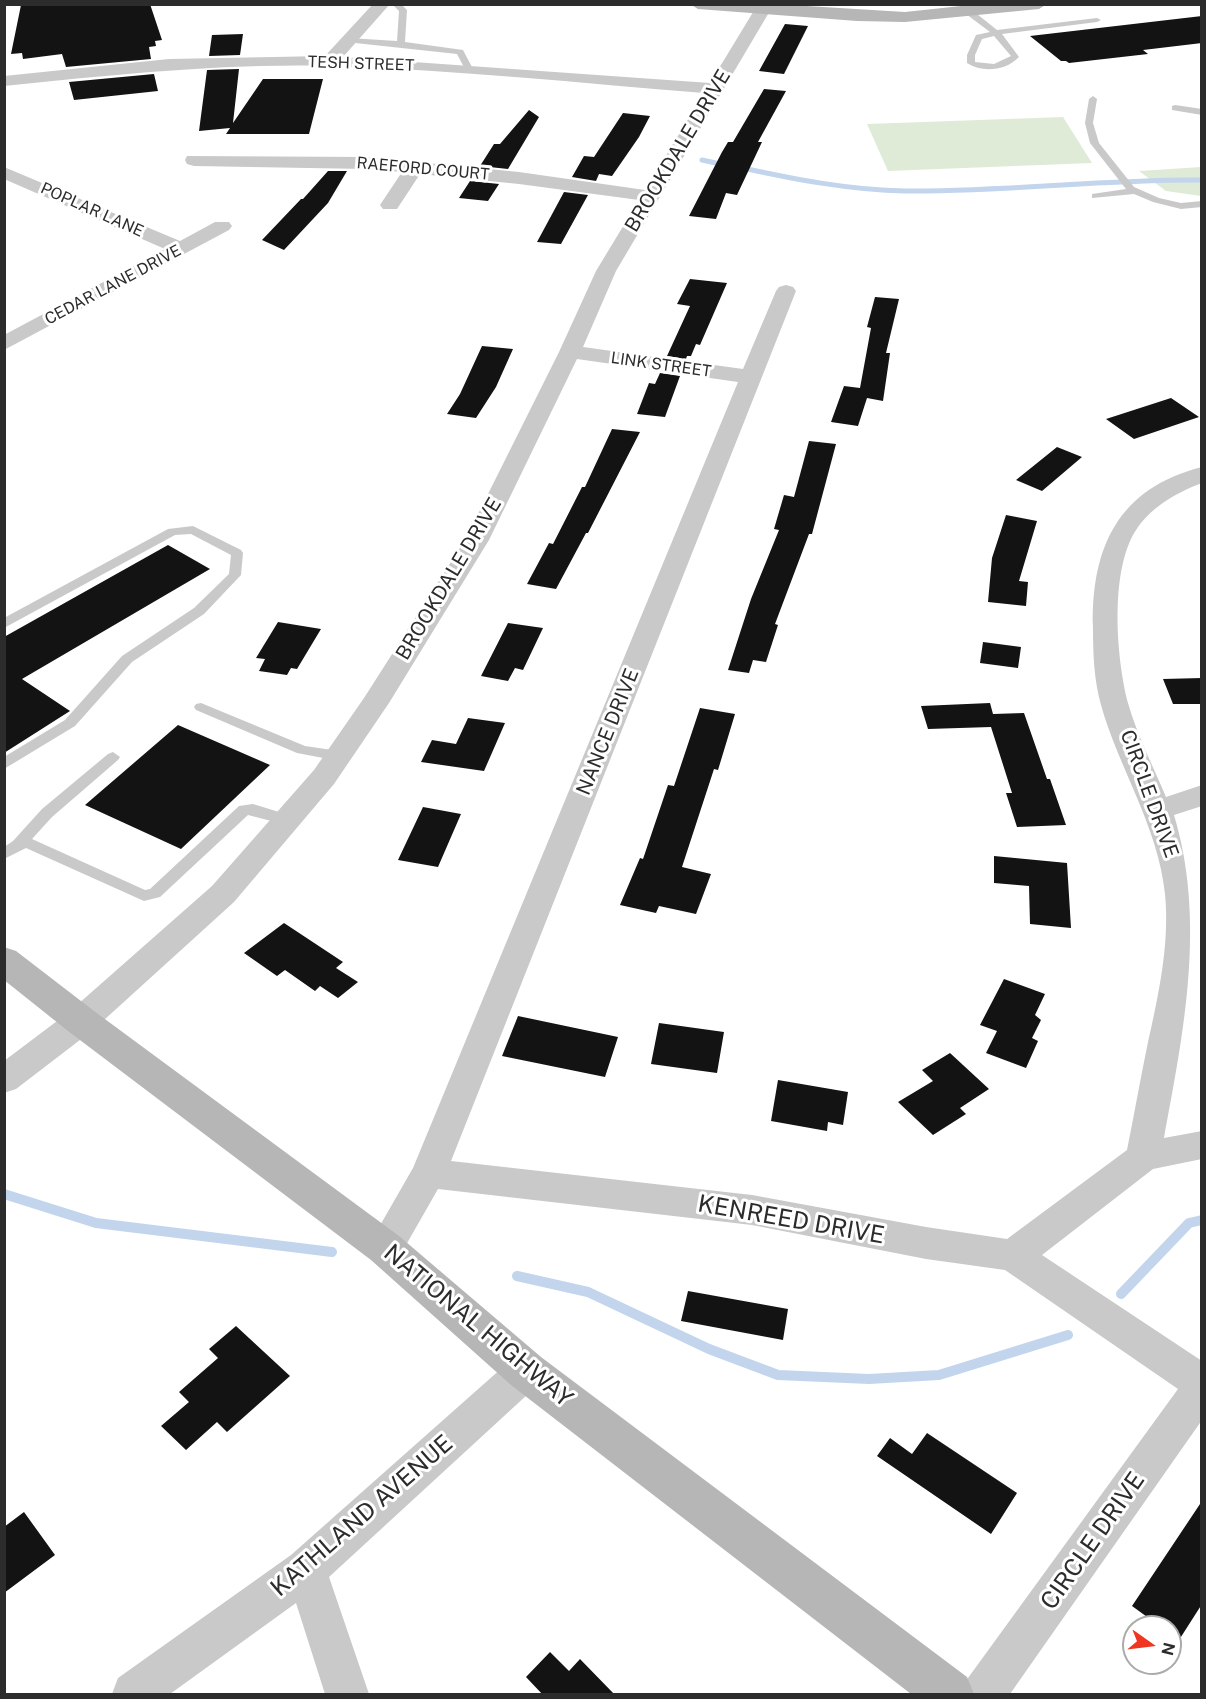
<!DOCTYPE html>
<html>
<head>
<meta charset="utf-8">
<style>
	body { margin:0 }
	#map { position:relative; width:1206px; height:1699px; overflow:hidden; background:#fff; font-family:"Public Sans",sans-serif }
	canvas { display:block }
	.frame { position:absolute; inset:0; border:6px solid #2c2c2c; pointer-events:none }
	.north { position:absolute; left:1122px; top:1615px; width:60px; height:60px; box-sizing:border-box; background:#fff; border:2px solid #ababab; border-radius:50%; rotate:104deg; font-size:16px; font-weight:700; line-height:24px; text-align:center; color:#2c2c2c }
	.north::after { content:''; display:block; margin:auto; width:21px; height:27px; background:#f03521; clip-path:polygon(50% 0,100% 100%,50% 72%,0 100%) }
</style>
</head>
<body>
<div id="map">
<canvas width="1206" height="1699"></canvas>
<div class="frame"></div>
<div class="north">N</div>
</div>
<script>
const ctx = document.querySelector('canvas').getContext('2d');
ctx.lineJoin = 'round';
function fill(path, color) { ctx.fillStyle = color; ctx.fill(path, 'evenodd'); }
function stroke(path, color, width, dash) { ctx.strokeStyle = color; ctx.lineWidth = width; ctx.lineCap = dash ? 'butt' : 'round'; ctx.setLineDash(dash || []); ctx.stroke(path); }
function label(font, color, halo, rows, align = 'center') {
  ctx.font = font + ' "Public Sans",sans-serif'; ctx.lineWidth = 6; ctx.setLineDash([]); ctx.textBaseline = 'middle'; ctx.strokeStyle = halo; ctx.fillStyle = color; for (const [text, x, y, turn = 0] of rows) {
    ctx.save(); ctx.translate(x, y); ctx.rotate((+turn || 0) * Math.PI / 180); ctx.textAlign = isNaN(turn) ? turn : align; if (halo) ctx.strokeText(text, 0, 0); ctx.fillText(text, 0, 0); ctx.restore();
  }
}
fill(new Path2D(`
	M 1063,117 L 1092,163 L 888,171 L 867,124 Z
	M 1201,167 L 1201,196 L 1166,191 L 1139,171 Z`), '#dfebd7');
stroke(new Path2D(`
	M 702,160 L 725,165
	M 738,167 C 793,179 849,190 905,191 C 1004,192 1103,179 1202,180`), '#c2d5ec', 5);
stroke(new Path2D(`
	M 4,1194 L 96,1223 L 332,1252
	M 517,1276 L 588,1292 L 709,1349 L 778,1375 L 869,1379 L 939,1375 L 1068,1335
	M 1121,1294 L 1189,1223 L 1202,1220`), '#c2d5ec', 10);
fill(new Path2D(`
	M 150,4 L 162,40 L 155,41 L 156,46 L 149,47 L 151,59 L 66,67 L 62,54 L 23,59 L 22,53 L 11,54 L 21,5 Z
	M 1202,16 L 1202,43 L 1143,50 L 1148,54 L 1069,63 L 1066,61 L 1061,61 L 1030,36 Z
	M 785,24 L 808,26 L 784,74 L 759,71 Z
	M 243,34 L 240,55 L 209,56 L 212,35 Z
	M 239,69 L 233,123 L 263,79 L 323,79 L 309,134 L 226,134 L 230,128 L 199,131 L 207,70 Z
	M 154,74 L 158,91 L 74,100 L 69,82 Z
	M 764,89 L 786,91 L 758,142 L 762,142 L 737,195 L 726,193 L 716,219 L 689,216 L 722,152 L 728,142 L 733,142 Z
	M 529,110 L 539,117 L 508,169 L 480,166 L 494,144 L 500,144 Z
	M 623,113 L 650,116 L 639,137 L 612,176 L 599,174 L 596,181 L 572,177 L 584,156 L 594,157 Z
	M 328,171 L 347,171 L 328,203 L 284,250 L 262,240 L 301,199 L 303,199 Z
	M 470,181 L 499,184 L 488,201 L 459,198 Z
	M 564,192 L 588,195 L 561,244 L 537,242 Z
	M 690,279 L 727,283 L 700,345 L 696,344 L 691,356 L 687,356 L 686,359 L 667,356 L 690,306 L 677,304 Z
	M 875,297 L 899,299 L 886,353 L 890,353 L 883,401 L 867,398 L 858,426 L 831,422 L 844,386 L 860,388 L 871,328 L 867,327 Z
	M 482,346 L 513,349 L 496,387 L 476,418 L 447,414 L 460,394 Z
	M 660,373 L 680,376 L 665,417 L 637,414 L 649,383 L 655,384 Z
	M 1171,398 L 1199,417 L 1134,439 L 1106,419 Z
	M 612,429 L 640,432 L 588,533 L 586,533 L 556,589 L 527,584 L 549,543 L 553,544 L 582,487 L 585,487 Z
	M 809,441 L 836,444 L 812,534 L 809,534 L 775,624 L 778,625 L 766,662 L 753,660 L 749,673 L 728,670 L 751,599 L 779,530 L 774,529 L 784,495 L 794,497 Z
	M 1057,447 L 1082,457 L 1042,491 L 1016,480 Z
	M 1006,515 L 1037,521 L 1019,581 L 1028,582 L 1026,606 L 988,602 L 992,558 Z
	M 168,545 L 210,569 L 22,679 L 70,711 L 4,753 L 4,637 Z
	M 278,622 L 321,629 L 297,669 L 291,668 L 287,675 L 259,671 L 265,659 L 256,658 Z
	M 508,623 L 543,628 L 523,670 L 515,668 L 508,681 L 481,676 Z
	M 983,642 L 1021,647 L 1018,668 L 980,663 Z
	M 1202,678 L 1202,704 L 1173,704 L 1163,679 Z
	M 990,703 L 993,714 L 1024,713 L 1047,779 L 1050,779 L 1066,825 L 1017,827 L 1006,793 L 1012,793 L 991,727 L 928,729 L 921,706 Z
	M 700,708 L 735,714 L 718,770 L 714,769 L 682,867 L 711,874 L 696,914 L 659,906 L 656,913 L 620,905 L 640,858 L 643,859 L 668,785 L 674,786 Z
	M 468,718 L 505,723 L 484,771 L 421,762 L 432,740 L 456,744 Z
	M 178,725 L 270,765 L 181,849 L 85,805 Z
	M 423,807 L 461,814 L 438,867 L 398,860 Z
	M 994,856 L 1067,863 L 1071,928 L 1030,924 L 1029,886 L 994,883 Z
	M 284,923 L 343,962 L 336,968 L 358,982 L 338,998 L 320,986 L 315,991 L 285,970 L 277,976 L 244,953 Z
	M 1004,979 L 1045,994 L 1035,1015 L 1041,1020 L 1032,1038 L 1038,1041 L 1026,1068 L 986,1053 L 997,1031 L 980,1025 Z
	M 518,1016 L 618,1037 L 605,1077 L 502,1056 Z
	M 659,1023 L 724,1032 L 717,1073 L 651,1064 Z
	M 950,1053 L 989,1089 L 960,1108 L 966,1114 L 933,1135 L 898,1102 L 933,1081 L 922,1070 Z
	M 778,1080 L 848,1092 L 843,1125 L 828,1122 L 827,1131 L 771,1121 Z
	M 688,1291 L 788,1309 L 783,1340 L 681,1321 Z
	M 236,1326 L 290,1376 L 227,1432 L 217,1422 L 186,1450 L 161,1426 L 189,1402 L 179,1392 L 218,1358 L 209,1349 Z
	M 927,1433 L 1017,1493 L 991,1534 L 877,1456 L 890,1438 L 912,1454 Z
	M 1202,1501 L 1202,1604 L 1179,1640 L 1170,1633 L 1170,1627 L 1161,1627 L 1132,1606 Z
	M 24,1512 L 55,1555 L 4,1593 L 4,1527 Z
	M 550,1652 L 569,1671 L 580,1659 L 615,1695 L 543,1695 L 526,1677 Z`), '#131313');
fill(new Path2D(`
	M 392,4 L 401,4 L 407,10 L 405,42 L 463,50 L 473,69 L 472,71 L 466,71 L 457,54 L 346,42 L 345,40 L 349,38 L 397,41 L 399,11 Z
	M 966,10 L 972,10 L 997,30 L 1097,18 L 1101,20 L 1097,22 L 1002,34 L 1019,57 C 1006,71 982,73 967,63 L 967,55 L 976,35 L 990,32 L 966,14 ZM 994,36 L 1011,56 L 994,64 L 975,62 L 975,55 L 982,39 Z
	M 1093,96 L 1097,99 L 1093,123 L 1099,143 L 1134,187 L 1159,198 L 1181,203 L 1202,201 L 1202,207 L 1181,209 L 1153,202 L 1134,194 L 1092,198 L 1092,194 L 1126,189 L 1090,143 L 1085,123 L 1089,99 Z
	M 1175,105 L 1202,109 L 1202,115 L 1172,110 L 1172,106 Z
	M 193,526 L 241,550 L 243,553 L 241,575 L 204,614 L 132,662 L 75,726 L 4,769 L 4,757 L 65,720 L 122,656 L 194,608 L 229,574 L 231,555 L 191,534 L 175,535 L 4,628 L 4,618 L 168,529 Z
	M 201,703 L 305,746 L 339,751 L 346,756 L 339,761 L 297,753 L 196,710 L 194,707 L 196,704 Z
	M 113,752 L 120,757 L 118,760 L 52,817 L 32,839 L 145,890 L 150,889 L 239,806 L 253,804 L 292,816 L 294,820 L 287,825 L 248,815 L 160,897 L 144,901 L 26,848 L 4,859 L 4,847 L 13,841 L 42,809 L 108,754 Z`), '#c9c9c9');
fill(new Path2D(`
	M 373,4 L 390,4 L 343,57 L 710,83 L 758,4 L 774,4 L 616,271 L 583,347 L 743,369 L 776,291 L 779,287 L 786,285 L 793,287 L 796,291 L 451,1161 L 752,1195 L 926,1227 L 1007,1239 L 1127,1150 C 1134,1115 1140,1081 1147,1047 C 1158,997 1170,945 1165,894 C 1158,826 1119,769 1101,705 C 1094,680 1093,654 1093,628 C 1091,548 1118,488 1202,467 L 1202,483 C 1178,492 1153,506 1138,527 C 1109,567 1116,657 1128,703 C 1137,735 1153,766 1166,797 L 1202,785 L 1202,806 L 1174,815 C 1206,921 1184,1031 1164,1138 L 1202,1131 L 1202,1159 L 1153,1169 L 1042,1255 L 1202,1361 L 1202,1420 L 1010,1694 L 962,1694 L 968,1678 L 1178,1389 L 1005,1270 L 926,1259 L 752,1225 L 438,1189 L 398,1259 L 385,1264 L 372,1259 L 367,1248 L 413,1168 L 738,382 L 577,359 L 489,540 L 389,703 L 334,784 L 234,902 L 93,1030 L 16,1089 L 4,1093 L 4,1061 L 69,1012 L 212,886 L 314,770 L 364,698 L 465,540 L 559,352 L 596,271 L 639,200 L 519,184 L 420,174 L 397,209 L 383,209 L 380,205 L 402,172 L 366,169 L 194,166 L 187,164 L 185,160 L 187,156 L 366,157 L 519,172 L 645,190 L 704,93 C 580,83 456,70 332,66 C 222,63 113,75 4,86 L 4,76 L 169,59 L 325,56 Z
	M 4,167 L 180,241 L 215,222 L 229,222 L 232,226 L 229,230 L 4,350 L 4,335 L 165,249 L 4,179 Z
	M 526,1354 L 540,1359 L 545,1371 L 540,1383 L 329,1577 L 369,1694 L 325,1694 L 296,1603 L 170,1694 L 112,1694 L 118,1678 L 291,1555 L 512,1359 Z`), '#c9c9c9');
fill(new Path2D(`
	M 690,4 L 774,4 L 905,12 L 980,4 L 1047,4 L 1039,9 L 905,22 L 857,21 L 698,9 Z
	M 4,947 L 16,951 L 94,1011 L 399,1236 L 541,1357 L 967,1677 L 974,1694 L 911,1694 L 511,1385 L 371,1260 L 68,1031 L 4,980 Z`), '#b6b6b6');
label('16px', '#2c2c2c', '#fff', [
	["TESH STREET",361,64,2],
	["RAEFORD COURT",423,169,5],
	["POPLAR LANE",92,210,24],
	["CEDAR LANE DRIVE",113,285,-28],
	["LINK STREET",661,365,8]
]);
label('20px', '#2c2c2c', '#fff', [
	["BROOKDALE DRIVE",678,151,-59],
	["BROOKDALE DRIVE",449,579,-59],
	["NANCE DRIVE",608,732,-68],
	["CIRCLE DRIVE",1149,794,70]
]);
label('24px', '#2c2c2c', '#fff', [
	["KENREED DRIVE",791,1220,10],
	["NATIONAL HIGHWAY",478,1326,40],
	["KATHLAND AVENUE",362,1516,-41],
	["CIRCLE DRIVE",1093,1541,-55]
]);
</script>
</body>
</html>
